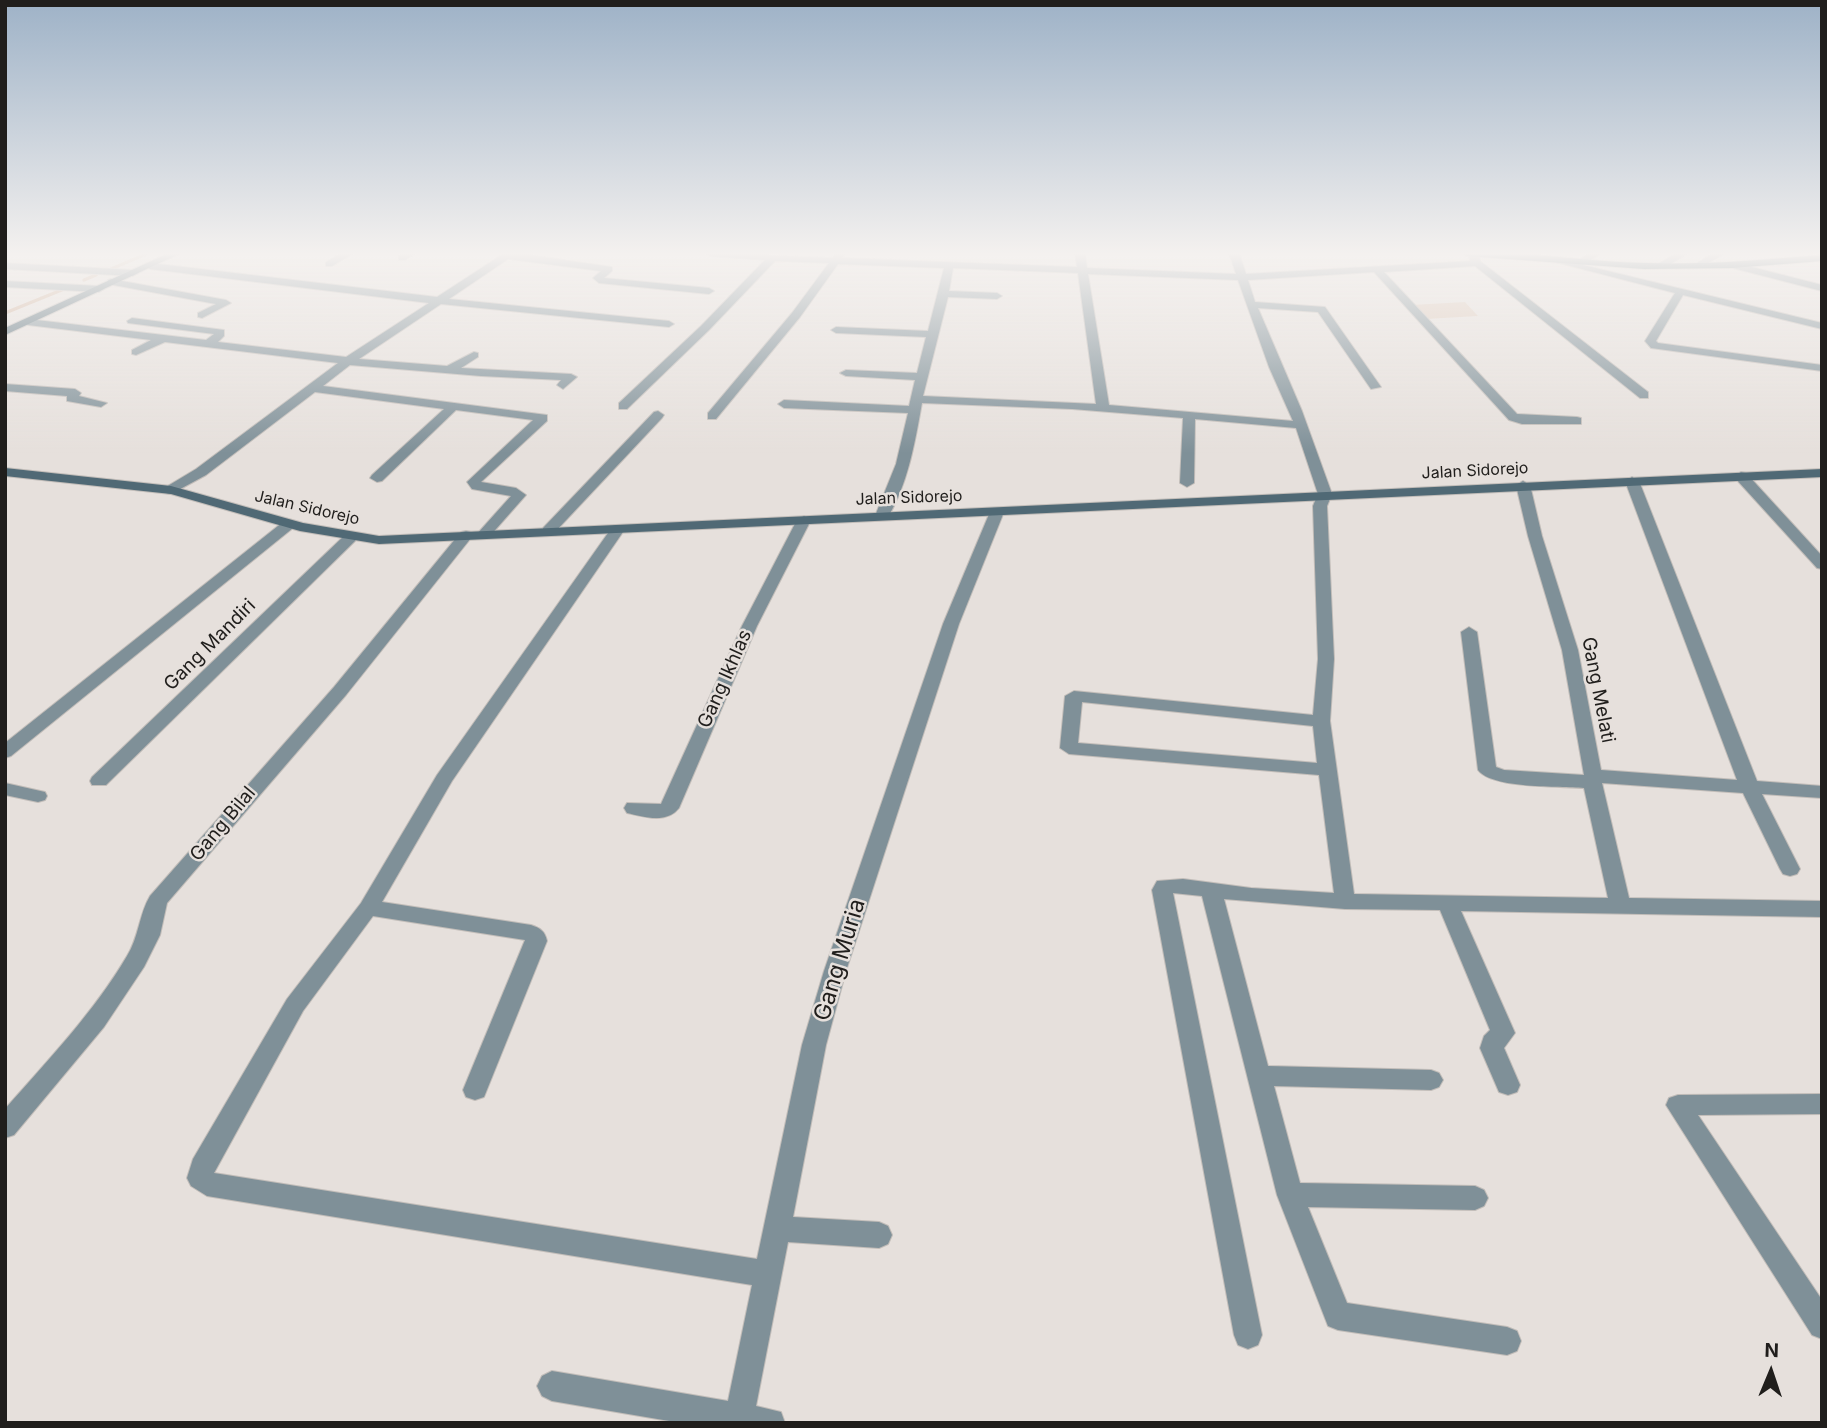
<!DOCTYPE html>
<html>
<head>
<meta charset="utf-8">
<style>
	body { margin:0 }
	#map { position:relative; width:1827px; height:1428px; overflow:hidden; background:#e6e0dc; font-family:Inter,sans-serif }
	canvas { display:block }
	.frame { position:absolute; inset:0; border:7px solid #201e1c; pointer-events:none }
	.north { position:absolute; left:1736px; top:1337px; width:70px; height:70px; -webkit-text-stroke:5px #e6e0dc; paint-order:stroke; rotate:2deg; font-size:19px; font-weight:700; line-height:28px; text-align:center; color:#201e1c }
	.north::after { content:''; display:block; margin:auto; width:24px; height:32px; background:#201e1c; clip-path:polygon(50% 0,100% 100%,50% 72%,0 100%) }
</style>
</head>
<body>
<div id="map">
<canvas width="1827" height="1428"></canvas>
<div class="frame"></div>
<div class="north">N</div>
</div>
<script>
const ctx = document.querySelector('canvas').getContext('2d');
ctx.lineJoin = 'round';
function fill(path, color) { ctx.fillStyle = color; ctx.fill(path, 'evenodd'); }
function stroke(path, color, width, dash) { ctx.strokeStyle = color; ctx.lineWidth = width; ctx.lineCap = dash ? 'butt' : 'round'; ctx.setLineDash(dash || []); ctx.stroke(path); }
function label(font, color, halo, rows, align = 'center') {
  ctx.font = font + ' Inter,sans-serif'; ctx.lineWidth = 5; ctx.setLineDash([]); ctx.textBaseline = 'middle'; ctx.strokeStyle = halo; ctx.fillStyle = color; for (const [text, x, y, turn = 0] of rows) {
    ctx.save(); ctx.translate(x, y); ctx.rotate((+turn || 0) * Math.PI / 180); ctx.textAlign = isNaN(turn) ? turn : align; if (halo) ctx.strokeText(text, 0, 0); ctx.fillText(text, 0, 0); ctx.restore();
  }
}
fill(new Path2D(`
	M 1465,302 L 1478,316 L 1426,319 L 1411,305 Z`), '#ddc8b8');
stroke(new Path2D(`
	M 111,269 L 146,254
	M 84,280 L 96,275
	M 5,313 L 64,289`), '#cfae95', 3.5);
const street = new Path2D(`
	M 342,253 L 354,253 L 332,266 L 326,266 L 326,262 Z
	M 405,253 L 416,253 L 405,260 L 399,260 L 399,256 Z
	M 516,253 L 612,267 L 612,271 L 604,278 L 709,288 L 714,291 L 709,294 L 599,283 L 593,278 L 601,271 L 508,259 L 449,299 L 669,321 L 674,324 L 669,327 L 441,304 L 359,359 L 447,366 L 474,352 L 478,353 L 478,357 L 461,368 L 571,374 L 577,377 L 563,389 L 557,385 L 561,380 L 481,376 L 350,365 L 323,386 L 547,415 L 547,421 L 481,482 L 516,488 L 526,495 L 489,537 L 484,538 L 477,534 L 511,496 L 472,489 L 467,482 L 533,420 L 456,410 L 382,481 L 377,482 L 370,478 L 372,475 L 444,409 L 315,392 L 206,475 L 171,494 L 166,493 L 166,487 L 196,469 L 338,363 L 165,342 L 136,355 L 132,354 L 132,350 L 151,340 L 28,325 L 23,322 L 28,319 L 206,340 L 214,334 L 128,323 L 127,321 L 132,318 L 224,330 L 224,336 L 218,342 L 346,357 L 429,303 L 150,269 L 145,266 L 150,263 L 437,297 L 503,254 Z
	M 705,253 L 833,258 L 836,253 L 846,253 L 842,258 L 1077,267 L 1075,253 L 1085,253 L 1087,268 L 1236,274 L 1229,253 L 1239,253 L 1246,274 L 1470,261 L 1469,253 L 1479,253 L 1480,261 L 1648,392 L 1648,398 L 1640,398 L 1475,266 L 1384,272 L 1517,414 L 1577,417 L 1581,418 L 1581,424 L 1522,424 L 1509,420 L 1374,272 L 1248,280 L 1255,302 L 1325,307 L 1381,387 L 1371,389 L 1318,312 L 1258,308 L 1302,411 L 1332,494 L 1327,506 L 1334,659 L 1330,721 L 1354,894 L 1608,898 L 1584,788 C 1560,786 1492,789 1478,770 L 1461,632 L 1469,627 L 1477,632 L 1496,767 L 1504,770 L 1584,775 L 1562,650 L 1528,536 L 1516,485 L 1523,481 L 1530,485 L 1542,536 L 1578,650 L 1601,770 L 1737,780 L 1625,481 L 1632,477 L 1639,481 L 1757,781 L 1822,786 L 1822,798 L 1762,794 L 1800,869 L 1797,874 L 1790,876 L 1783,874 L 1780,869 L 1743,793 L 1602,783 L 1629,898 L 1822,901 L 1822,917 L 1461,911 L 1515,1033 L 1504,1048 L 1520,1085 L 1517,1092 L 1508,1095 L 1499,1092 L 1480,1048 L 1484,1036 L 1490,1030 L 1440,910 L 1345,909 L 1224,899 L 1268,1066 L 1431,1070 L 1439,1073 L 1443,1080 L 1439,1087 L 1431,1090 L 1274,1086 L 1300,1183 L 1475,1186 L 1484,1190 L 1488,1198 L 1484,1206 L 1475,1210 L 1308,1207 L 1347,1303 L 1507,1327 L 1517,1331 L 1521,1341 L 1517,1351 L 1507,1355 L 1338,1330 L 1328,1326 L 1277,1195 L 1202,896 L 1173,893 L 1262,1335 L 1258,1345 L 1248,1349 L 1238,1345 L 1234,1335 L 1152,890 L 1157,881 L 1183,879 L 1251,888 L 1334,893 L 1319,775 L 1069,754 L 1060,748 L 1065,696 L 1074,691 L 1313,715 L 1318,659 L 1313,506 L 1318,494 L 1296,428 L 1195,419 L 1194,483 L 1187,487 L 1180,483 L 1183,418 L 1072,409 L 922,403 C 915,442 908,484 887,519 L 877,519 L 875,516 L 896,464 L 908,413 L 784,408 L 778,404 L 784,400 L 909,406 L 915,380 L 846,376 L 840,373 L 846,370 L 917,373 L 926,337 L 836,333 L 831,330 L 836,327 L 928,331 L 944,268 L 838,264 L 800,317 L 716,419 L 708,419 L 708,413 L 792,313 L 829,263 L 775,261 L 709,330 L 627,409 L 619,409 L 619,403 L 701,326 L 765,260 L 710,256 ZM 953,268 L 1078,273 L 1096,404 L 923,396 L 948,297 L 997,299 L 1002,296 L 997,293 L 949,291 ZM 1088,274 L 1238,280 L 1269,367 L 1293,421 L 1109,405 ZM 1082,702 L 1313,726 L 1317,763 L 1078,743 Z
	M 1590,253 L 1601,253 L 1583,265 L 1822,323 L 1822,329 L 1683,295 L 1656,341 L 1658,343 L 1822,365 L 1822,371 L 1651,348 L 1645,341 L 1675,293 L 1555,262 L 1560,259 L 1574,263 Z
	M 1677,253 L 1688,253 L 1664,268 L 1658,268 L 1658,264 Z
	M 1714,253 L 1725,253 L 1700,268 L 1692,266 Z
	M 1732,262 L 1822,285 L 1822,291 L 1729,267 L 1727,265 Z
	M 5,263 L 133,270 L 138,273 L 133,276 L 5,269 Z
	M 111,279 L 226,300 L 231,303 L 202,318 L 198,317 L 198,313 L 216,304 L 108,284 L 108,280 Z
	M 5,281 L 99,286 L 104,289 L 99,292 L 5,287 Z
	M 5,384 L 75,389 L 81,393 L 79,396 L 107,403 L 101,407 L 67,401 L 67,396 L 5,391 Z
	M 658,411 L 664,415 L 662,418 L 553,534 L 543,534 L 543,528 L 654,412 Z
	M 1741,472 L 1746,473 L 1822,556 L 1822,569 L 1817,568 L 1736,479 L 1734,476 Z
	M 997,508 L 1004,512 L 959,624 L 846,971 L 826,1045 L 793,1217 L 879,1222 L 888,1226 L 892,1235 L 888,1244 L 879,1248 L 788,1242 L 756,1406 L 781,1412 L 785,1423 L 681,1423 L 552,1401 L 542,1396 L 537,1386 L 542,1376 L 552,1371 L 728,1401 L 752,1285 L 207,1196 L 191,1186 L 187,1178 L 193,1159 L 287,999 L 361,903 L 437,775 L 613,526 L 618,525 L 625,529 L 452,781 L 382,902 L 531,925 C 540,928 545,931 547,941 L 484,1097 L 475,1100 L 466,1097 L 463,1090 L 525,940 L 373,916 L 303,1011 L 214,1173 L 757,1259 L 802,1045 L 824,971 L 943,624 L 990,512 Z
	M 804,516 L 811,520 L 757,626 L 679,808 C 667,824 644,817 627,813 L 624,808 L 627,803 L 661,804 L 742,626 L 797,520 Z
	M 288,521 L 295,525 L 293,528 L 11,756 L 5,758 L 5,743 L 283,522 Z
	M 466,531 L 471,532 L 473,535 L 471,538 L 346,695 L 167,903 L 160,935 L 144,967 L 104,1027 L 14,1135 L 5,1138 L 5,1109 C 48,1060 94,1012 127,956 C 139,937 139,914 150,896 L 334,687 L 461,532 Z
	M 350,534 L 357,538 L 355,541 L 106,785 L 92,785 L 90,781 L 92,777 L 345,535 Z
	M 5,783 L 45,792 L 47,796 L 45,800 L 38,802 L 5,795 Z
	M 1822,1094 L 1822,1114 L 1698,1115 L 1822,1300 L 1822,1339 L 1812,1335 L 1666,1105 L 1669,1098 L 1678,1095 Z`);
const secondary = new Path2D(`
	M 169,253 L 181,253 L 5,335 L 5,328 Z
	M 5,468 L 171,486 L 303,523 L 379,536 L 1822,469 L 1822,477 L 379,544 L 300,531 L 171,494 L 5,476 Z`);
const primary = new Path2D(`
	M 1462,253 C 1523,250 1584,262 1645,263 C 1704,265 1763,260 1822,255 L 1822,261 L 1732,268 L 1644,269 L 1467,256 Z`);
stroke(street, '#c2bdb9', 2);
stroke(secondary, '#c2bdb9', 2);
stroke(primary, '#c2bdb9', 2);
fill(street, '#7f9098');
fill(secondary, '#506975');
fill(primary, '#2e4e5c');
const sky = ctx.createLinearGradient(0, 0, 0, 453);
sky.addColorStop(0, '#9eb2c7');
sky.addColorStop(0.56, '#f4f1ef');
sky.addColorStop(1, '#f4f1ef00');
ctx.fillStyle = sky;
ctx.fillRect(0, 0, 1827, 453);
label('16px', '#201e1c', '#e6e0dc', [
	["Jalan Sidorejo",1475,471,-3],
	["Jalan Sidorejo",909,498,-2],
	["Jalan Sidorejo",307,508,13]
]);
label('19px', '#201e1c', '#e6e0dc', [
	["Gang Mandiri",210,645,-45],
	["Gang Ikhlas",725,679,-66],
	["Gang Melati",1598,690,79],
	["Gang Bilal",223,824,-50]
]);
label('23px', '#201e1c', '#e6e0dc', [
	["Gang Muria",840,960,-73]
]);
</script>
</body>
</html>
